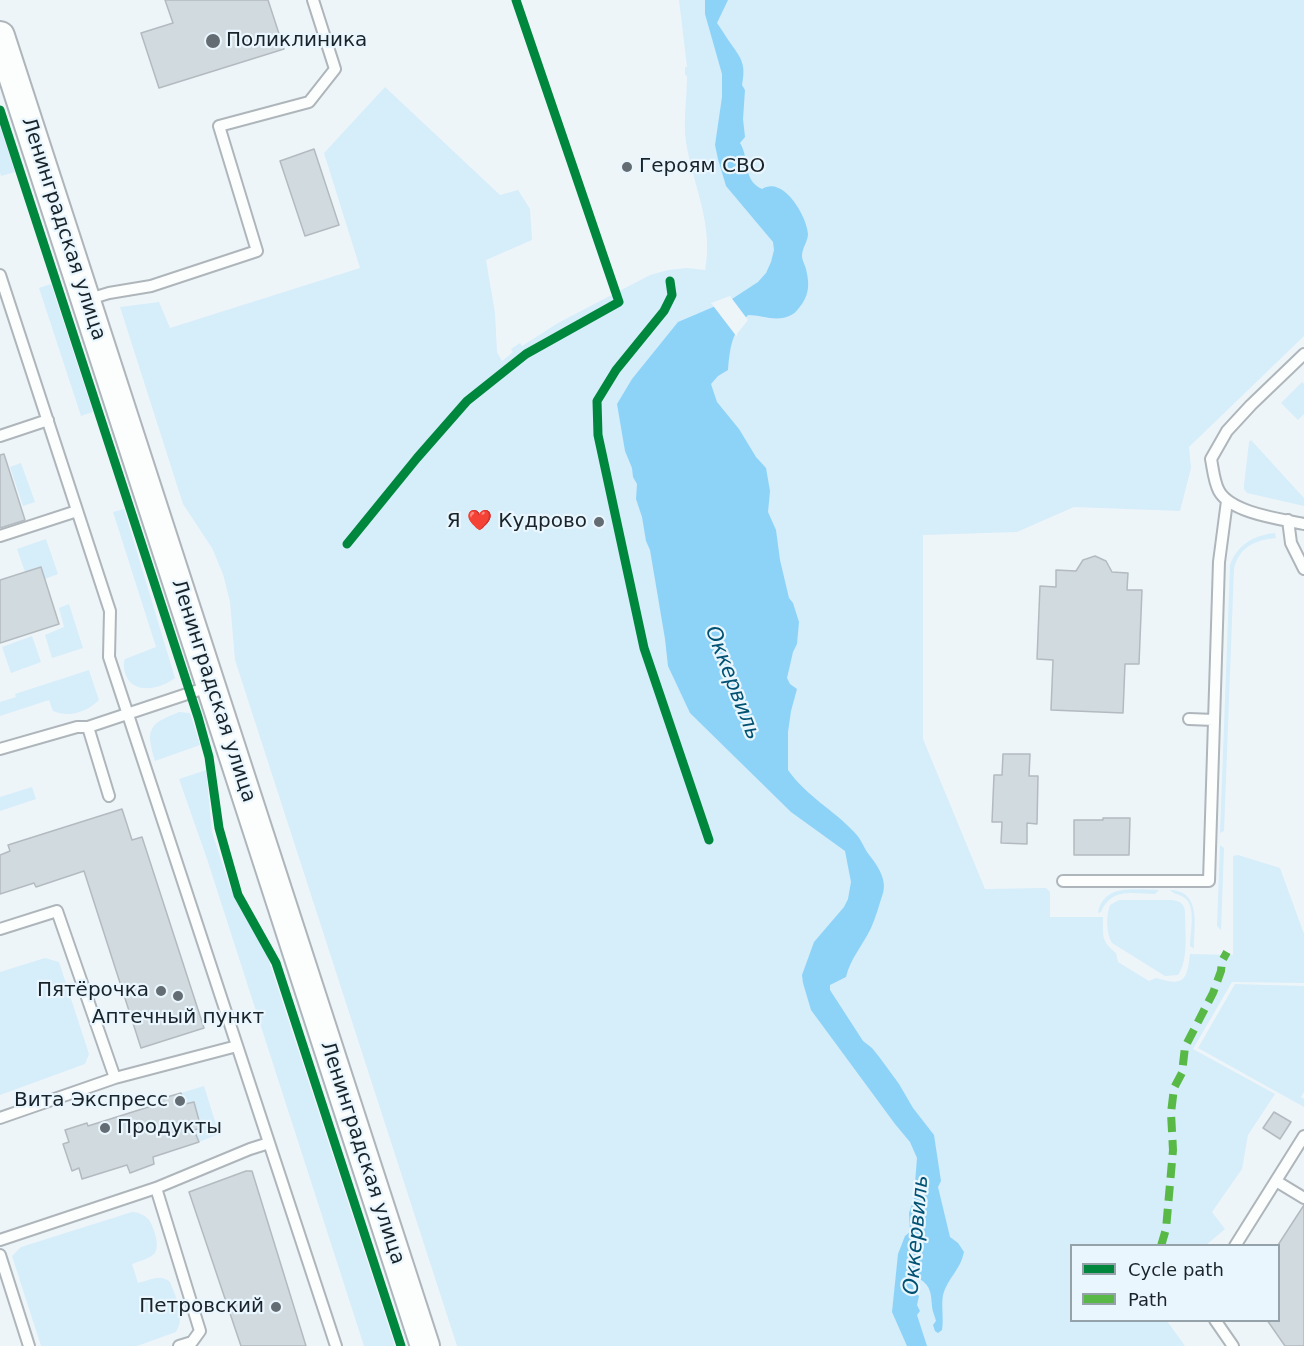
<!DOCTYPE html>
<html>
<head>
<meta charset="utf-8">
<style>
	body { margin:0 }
	#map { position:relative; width:1304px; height:1346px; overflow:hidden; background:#eef5f9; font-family:"DejaVu Sans",sans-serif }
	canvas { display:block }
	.legend { position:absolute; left:1070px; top:1244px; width:210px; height:78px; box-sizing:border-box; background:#eaf6fd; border:2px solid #96a2a9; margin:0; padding:8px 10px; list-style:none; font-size:18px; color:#18232a }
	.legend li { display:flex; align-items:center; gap:12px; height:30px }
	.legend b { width:30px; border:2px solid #96a2a9 }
</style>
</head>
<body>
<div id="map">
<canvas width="1304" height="1346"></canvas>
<ul class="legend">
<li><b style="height:8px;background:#00873e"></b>Cycle path</li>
<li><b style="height:8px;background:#58b947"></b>Path</li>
</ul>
</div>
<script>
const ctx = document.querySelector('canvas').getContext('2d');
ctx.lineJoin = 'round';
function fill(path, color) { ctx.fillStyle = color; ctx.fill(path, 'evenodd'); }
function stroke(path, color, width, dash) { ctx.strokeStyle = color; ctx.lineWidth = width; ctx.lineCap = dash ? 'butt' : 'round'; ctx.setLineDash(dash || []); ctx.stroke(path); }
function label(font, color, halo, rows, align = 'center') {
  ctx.font = font + ' "DejaVu Sans",sans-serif'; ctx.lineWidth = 4.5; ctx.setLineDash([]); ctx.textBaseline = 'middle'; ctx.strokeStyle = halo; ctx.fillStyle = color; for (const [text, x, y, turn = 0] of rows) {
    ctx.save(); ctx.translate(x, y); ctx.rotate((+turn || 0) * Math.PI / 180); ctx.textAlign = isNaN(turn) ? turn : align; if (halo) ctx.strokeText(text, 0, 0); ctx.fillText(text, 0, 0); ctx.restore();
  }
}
fill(new Path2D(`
	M 679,0 L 1304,0 L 1304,336 L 1189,447 L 1191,468 L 1180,511 L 1074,507 L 1017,532 L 923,535 L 923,739 L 985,889 L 1046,888 L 1050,892 L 1050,917 L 1103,917 C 1103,936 1101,941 1116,953 L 1118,962 L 1149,981 L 1156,978 C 1183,986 1187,982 1190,954 L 1233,955 L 1233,856 L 1238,855 L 1280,868 L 1304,934 L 1304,983 L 1232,982 L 1193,1049 L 1275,1094 L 1248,1135 L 1242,1169 L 1212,1212 L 1225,1229 L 1206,1245 L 1072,1246 L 1072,1320 L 1167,1321 L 1185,1346 L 457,1346 L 235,660 L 230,602 L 223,574 L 212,548 L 183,504 L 120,307 L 159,302 L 170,328 L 360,268 L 324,153 L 385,87 L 500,195 L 518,190 L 530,209 L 532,240 L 486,260 L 495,313 L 497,352 L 502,361 L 513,352 L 511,349 L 520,343 L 522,346 L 558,323 L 650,275 L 668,270 L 687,268 L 705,270 C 714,225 693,185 686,142 C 683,121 687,97 687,76 L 685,75 L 685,67 L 687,67 Z
	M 0,126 L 15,172 L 1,176 L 0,172 Z
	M 51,284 L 93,412 L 81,416 L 39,288 Z
	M 1302,382 L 1304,384 L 1304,414 L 1298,420 L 1281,403 Z
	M 1251,440 L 1304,498 L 1304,506 L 1247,493 L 1244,489 L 1244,485 L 1249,442 Z
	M 21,463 L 35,502 L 23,506 L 10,467 Z
	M 124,509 L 175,678 C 161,689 132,696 125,673 C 124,667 123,664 125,659 L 156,647 L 113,512 Z
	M 1275,533 L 1276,538 C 1255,540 1239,547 1234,569 L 1224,831 L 1220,833 L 1230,565 C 1237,544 1255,535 1275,533 Z
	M 46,539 L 58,574 L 45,579 L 40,567 L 25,572 L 17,549 Z
	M 69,604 L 83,648 L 52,658 L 45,635 L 64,627 L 59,608 Z
	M 32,636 L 41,662 L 11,673 L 2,647 Z
	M 89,670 L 99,700 C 87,712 69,718 53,711 L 49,700 L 0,716 L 0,702 L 16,697 L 15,694 Z
	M 179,712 L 190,713 L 200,745 L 155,761 C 145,728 149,724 179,712 Z
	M 206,770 L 212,832 L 230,887 L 266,952 L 395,1346 L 364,1346 L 207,859 L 179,779 Z
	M 32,787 L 36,799 L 0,811 L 0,797 Z
	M 1220,845 L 1224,848 L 1221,930 L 1217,926 Z
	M 1159,890 L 1155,894 C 1132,894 1112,887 1101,912 L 1098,913 C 1103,883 1136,890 1159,890 Z
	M 1170,890 C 1202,891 1194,926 1194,949 L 1190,946 C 1190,933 1196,909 1186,899 C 1181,894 1174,895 1170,890 Z
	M 1119,900 L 1172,900 C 1179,901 1184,903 1185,911 C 1185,930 1189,960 1178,975 L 1165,976 L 1112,943 C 1106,933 1106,915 1110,905 Z
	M 45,958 L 59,962 L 89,1054 L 85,1064 L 0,1095 L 0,972 Z
	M 1235,984 L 1304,986 L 1304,1092 L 1301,1097 L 1304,1099 L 1304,1107 L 1198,1048 Z
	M 204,1086 L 219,1134 L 199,1142 L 181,1093 Z
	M 132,1212 C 138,1212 145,1215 149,1220 C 154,1227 160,1246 155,1253 C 150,1259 139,1261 132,1264 L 138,1283 C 149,1281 160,1273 170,1282 C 176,1298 186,1315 176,1332 L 137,1346 L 41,1346 L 12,1256 L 21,1247 Z`), '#d6edfa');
fill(new Path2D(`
	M 705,0 L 728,0 L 717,23 C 722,30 726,37 731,44 C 742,59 746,65 742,85 L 745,90 L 743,119 L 745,137 L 740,143 C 750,159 742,180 762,189 C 783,175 807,216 808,234 C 808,241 802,248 802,256 C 802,260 805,265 806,269 C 809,282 810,292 802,304 C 798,309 795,314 789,316 C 775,322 762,315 748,315 C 732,333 730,346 728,370 L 718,376 L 711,384 L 717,402 L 739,429 L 756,457 L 766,468 L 770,491 L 768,512 L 776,530 L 780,560 L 789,598 L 793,603 L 799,622 L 797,644 L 793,652 L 787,678 L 790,684 L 797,689 L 791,711 L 788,732 L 788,770 C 806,796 834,810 855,833 C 862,840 864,849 870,856 C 878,866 887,880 883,893 C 879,905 876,917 871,928 C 863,945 850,959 846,977 L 830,985 L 830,990 L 863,1041 L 872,1048 L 880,1058 L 899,1084 L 913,1108 L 934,1135 L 941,1181 L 938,1187 L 950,1237 L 958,1243 L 964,1252 C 961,1269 947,1279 943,1295 C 941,1306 944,1319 942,1330 L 938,1333 L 935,1331 L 933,1325 L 936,1321 C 935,1316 932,1311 932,1306 C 931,1294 931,1286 920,1279 L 914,1280 L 912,1283 L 914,1292 L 919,1296 L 917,1305 L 920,1311 L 917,1315 L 927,1346 L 907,1346 L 892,1312 L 898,1254 L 905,1236 L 910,1232 L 909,1213 L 916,1192 L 915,1183 L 917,1158 L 910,1142 L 895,1124 L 811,1010 L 803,983 L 802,975 L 814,942 L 844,907 L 848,899 L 851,882 L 845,851 L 791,812 L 690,713 L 668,666 L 665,639 L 650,550 L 646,541 L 642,517 L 636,499 L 637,484 L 633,477 L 632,468 L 625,451 L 617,404 L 632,379 L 678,322 L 732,299 L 758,282 L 766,273 L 771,262 L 774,250 L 773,242 L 726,186 L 718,159 L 715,145 L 722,97 L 722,74 L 705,14 Z`), '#8dd3f8');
fill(new Path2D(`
	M 730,296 L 748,320 L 737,334 L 737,337 L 711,303 Z`), '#eef5f9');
const building = new Path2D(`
	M 165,0 L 268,0 L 284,49 L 159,88 L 141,33 L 173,23 Z
	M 314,149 L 339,225 L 305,236 L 280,161 Z
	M 4,454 L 25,520 L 0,528 L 0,455 Z
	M 1095,556 L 1106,561 L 1112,572 L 1128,573 L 1127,590 L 1142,590 L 1139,664 L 1125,664 L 1123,713 L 1051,710 L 1053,660 L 1037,659 L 1040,586 L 1056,587 L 1056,570 L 1076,571 L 1083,560 Z
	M 41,567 L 59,624 L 0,643 L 0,580 Z
	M 1003,754 L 1030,754 L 1029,776 L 1038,776 L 1037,824 L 1027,823 L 1027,844 L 1001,843 L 1002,822 L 992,822 L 994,775 L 1002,775 Z
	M 122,809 L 132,840 L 142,837 L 204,1028 L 141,1048 L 84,871 L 36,887 L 34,883 L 0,894 L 0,855 L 10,851 L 8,845 Z
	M 1103,818 L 1130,818 L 1129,855 L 1074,855 L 1074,820 L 1103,820 Z
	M 181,1093 L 185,1104 L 194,1102 L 201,1128 L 194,1130 L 199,1142 L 153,1157 L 154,1164 L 130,1173 L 127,1165 L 82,1179 L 79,1168 L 72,1171 L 63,1144 L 69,1142 L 65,1130 L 87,1123 L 88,1126 L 161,1103 L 160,1099 Z
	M 1274,1112 L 1291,1122 L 1280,1139 L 1263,1128 Z
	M 246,1171 L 252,1171 L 306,1346 L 241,1346 L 189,1192 Z
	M 1304,1205 L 1304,1346 L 1285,1346 L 1267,1320 L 1278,1320 L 1278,1245 Z`);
fill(building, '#d1dadf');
stroke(building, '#b3bbc0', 1.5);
const lane = new Path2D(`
	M 0,275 L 110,611 L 109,657 L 336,1346
	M 86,300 L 109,293 L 151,286 L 257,251 L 219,126 L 309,102 L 335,69 L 313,0
	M 1304,354 L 1251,405 L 1227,431 L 1211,459 C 1213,469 1214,482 1219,491 C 1231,513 1281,519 1304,524
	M 0,436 L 48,420
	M 1288,520 L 1291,543 L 1304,569
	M 0,536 L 77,511
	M 1189,719 L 1214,720
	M 88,727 L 109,796
	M 0,749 L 77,727 L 88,727 L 211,686
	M 1063,881 L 1209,881 L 1219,562 L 1227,501
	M 0,929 L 57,911 L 115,1078 L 0,1118
	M 115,1078 L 237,1046
	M 1276,1181 L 1304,1198
	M 156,1188 L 200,1331 L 192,1342 L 179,1346
	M 0,1240 L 156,1188 L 250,1149 L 269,1143
	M 1235,1246 L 1304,1136
	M 0,1255 L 29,1346
	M 1215,1320 L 1233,1346`);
const secondary = new Path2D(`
	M 0,36 L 425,1346`);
stroke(lane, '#aeb6bb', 14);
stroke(secondary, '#aeb6bb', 32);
stroke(lane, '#fcfefe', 10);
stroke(secondary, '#fcfefe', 28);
stroke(new Path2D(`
	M 1161,1246 L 1166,1229 L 1173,1150 L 1171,1113 L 1174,1088 L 1182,1073 L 1185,1047 L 1213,993 L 1221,971 L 1222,961 L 1227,952`), '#58b947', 8, [15, 8]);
stroke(new Path2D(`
	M 0,110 L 198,717 L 209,757 L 219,828 L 238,895 L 276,963 L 401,1346
	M 670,281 L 672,295 L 664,311 L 616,370 L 597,401 L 598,435 L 644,648 L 709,840
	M 347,544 L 417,458 L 467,401 L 526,354 L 619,302 L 516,0`), '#00873e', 9);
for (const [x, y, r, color] of [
	[213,41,8,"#636c72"],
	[627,167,6,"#636c72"],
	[599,522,6,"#636c72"],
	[161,991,6,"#636c72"],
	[178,996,6,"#636c72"],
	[180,1101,6,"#636c72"],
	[105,1128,6,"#636c72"],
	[276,1307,6,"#636c72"]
]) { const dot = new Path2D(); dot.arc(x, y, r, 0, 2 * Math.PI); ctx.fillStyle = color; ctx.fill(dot); stroke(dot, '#eaf6fd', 2); }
label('20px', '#18232a', '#eaf6fd', [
	["Поликлиника",226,41,"left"],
	["Героям СВО",639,167,"left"],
	["Я ❤️ Кудрово",587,522],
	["Пятёрочка",149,991],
	["Аптечный пункт",178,1018,"center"],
	["Вита Экспресс",168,1101],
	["Продукты",117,1128,"left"],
	["Петровский",264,1307]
], 'right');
label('20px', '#18232a', '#eaf6fd', [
	["Ленинградская улица",63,229,72],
	["Ленинградская улица",213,691,72],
	["Ленинградская улица",362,1153,72]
]);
label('italic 21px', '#005273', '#eaf6fd', [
	["Оккервиль",732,683,69],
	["Оккервиль",917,1235,-85]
]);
</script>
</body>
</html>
